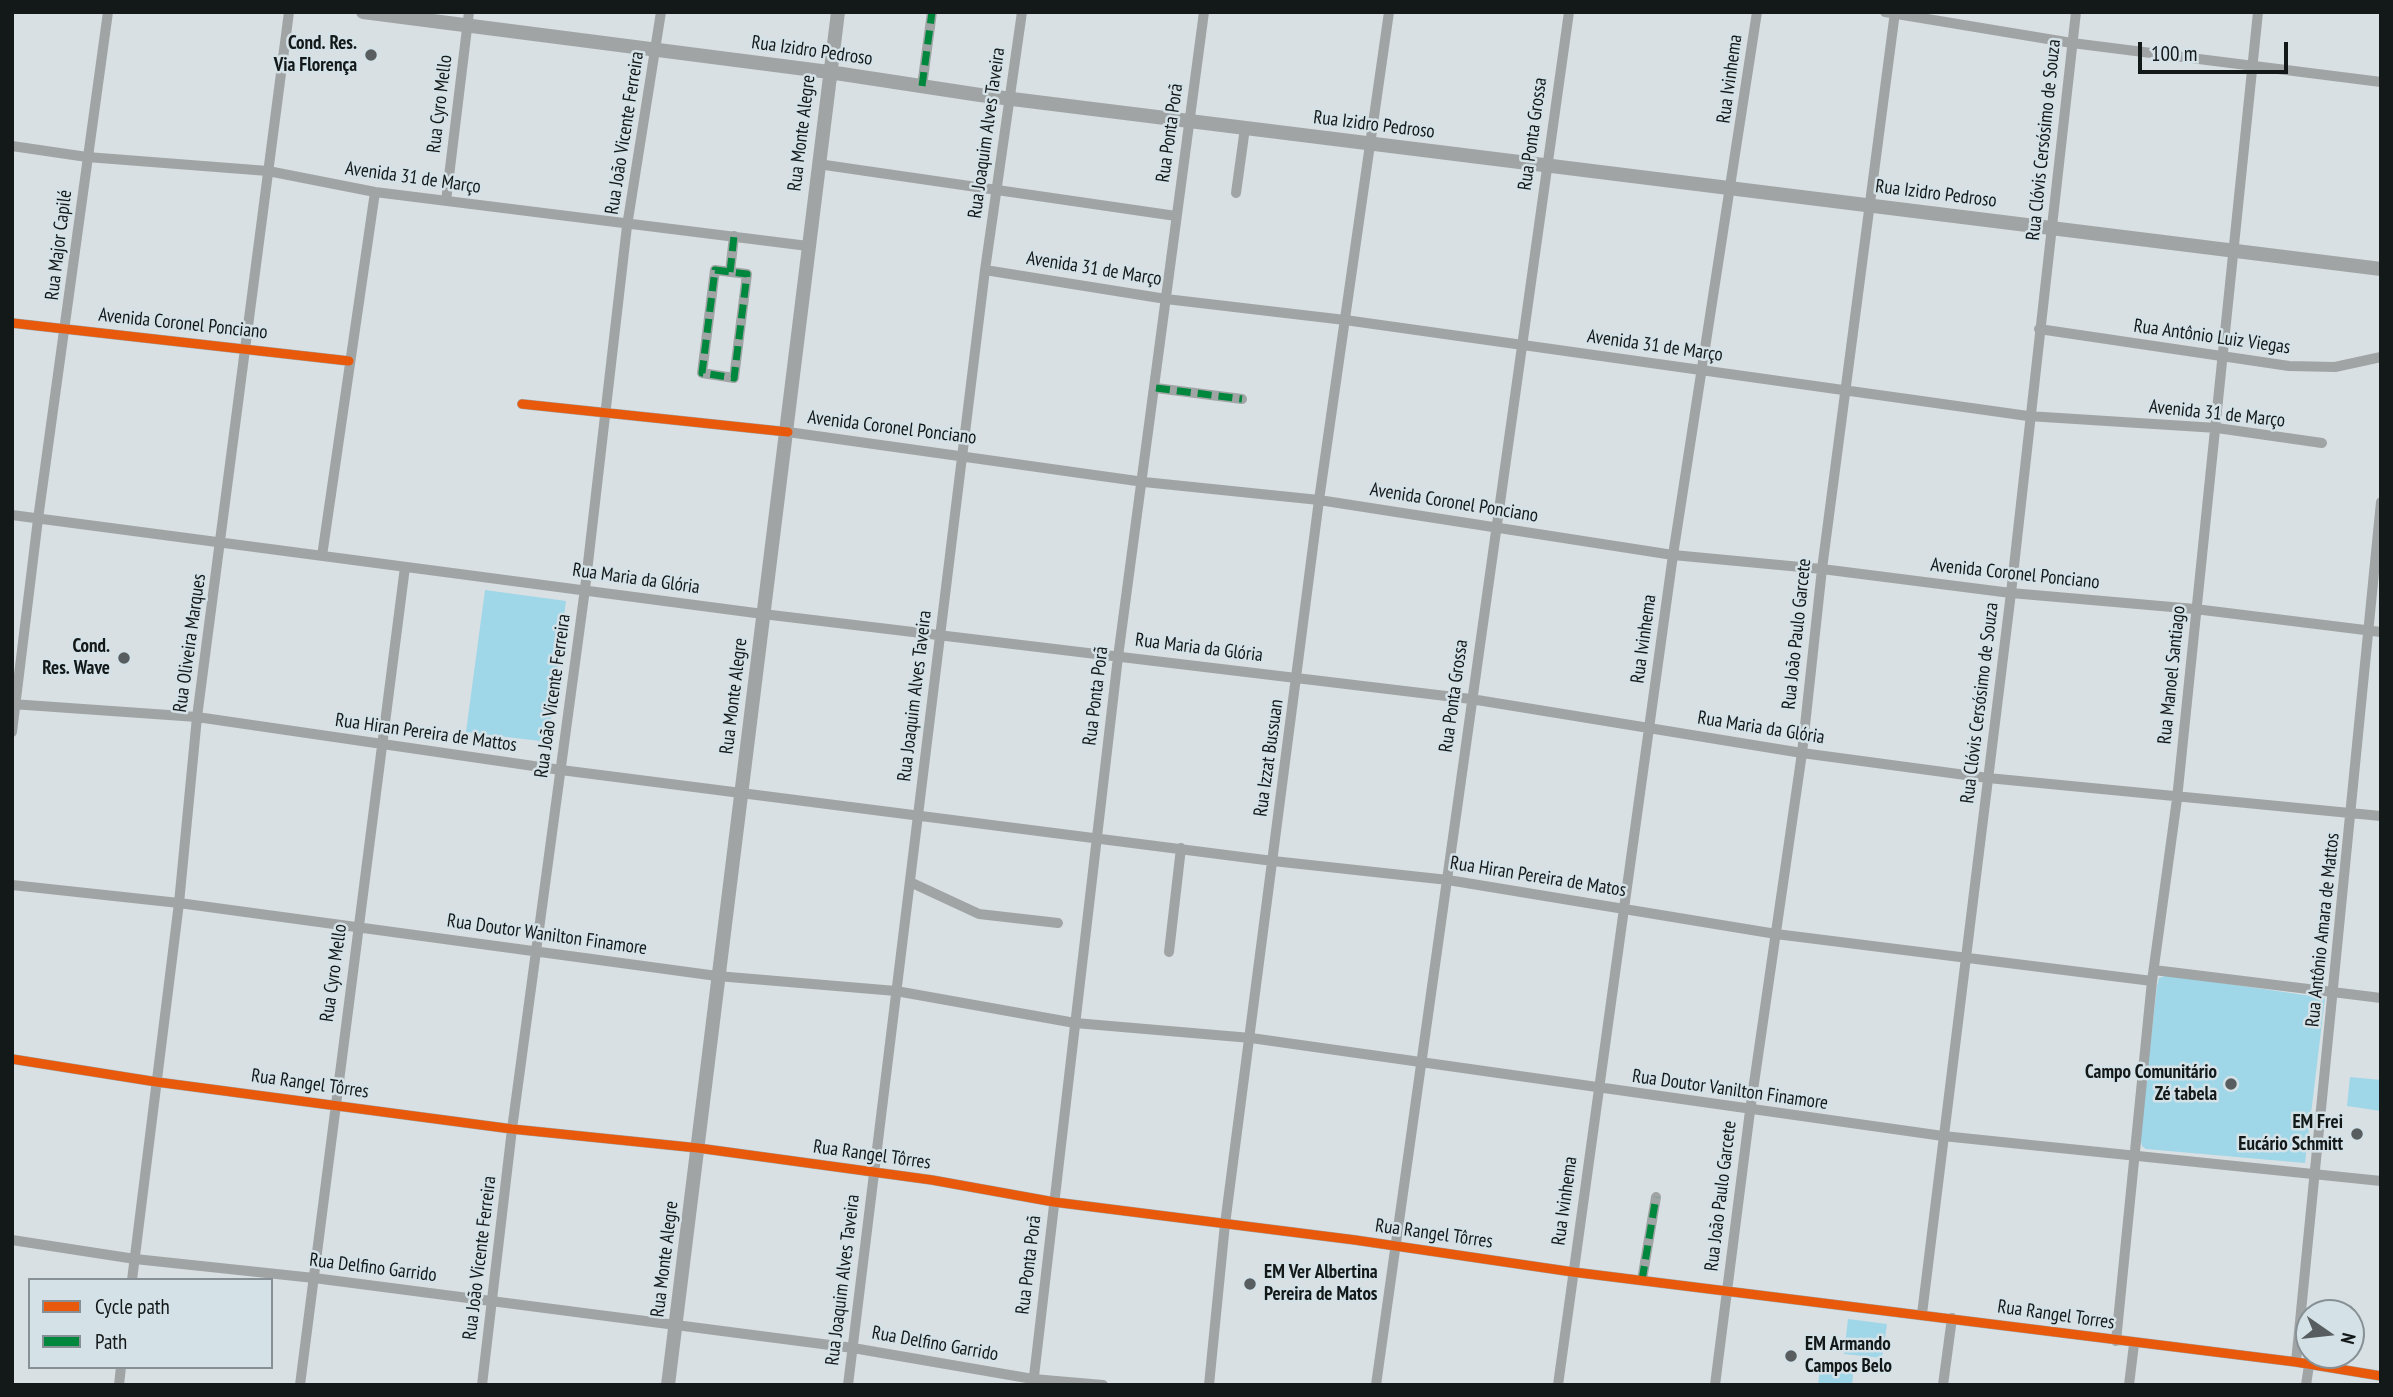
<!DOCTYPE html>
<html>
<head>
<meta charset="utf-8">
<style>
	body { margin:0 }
	#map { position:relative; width:2393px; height:1397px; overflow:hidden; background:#d8e0e3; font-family:"PT Sans Narrow",sans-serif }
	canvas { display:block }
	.frame { position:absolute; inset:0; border:14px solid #131819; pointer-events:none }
	.legend { position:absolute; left:28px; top:1278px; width:245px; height:91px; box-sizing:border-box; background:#d4e1e7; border:2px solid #879195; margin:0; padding:9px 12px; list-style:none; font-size:21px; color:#131819 }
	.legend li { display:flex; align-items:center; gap:14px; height:35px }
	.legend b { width:35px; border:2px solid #879195 }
	.north { position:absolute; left:2295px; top:1299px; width:70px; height:70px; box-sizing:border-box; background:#d4e1e7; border:2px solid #879195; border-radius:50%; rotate:104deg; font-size:19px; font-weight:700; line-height:28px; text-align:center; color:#131819 }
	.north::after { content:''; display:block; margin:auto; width:24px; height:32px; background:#585e60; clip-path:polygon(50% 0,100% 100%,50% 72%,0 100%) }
	.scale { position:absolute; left:2138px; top:42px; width:150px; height:32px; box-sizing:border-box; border:4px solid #131819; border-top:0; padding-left:9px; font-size:21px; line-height:24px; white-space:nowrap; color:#131819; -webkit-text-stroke:5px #d4e1e7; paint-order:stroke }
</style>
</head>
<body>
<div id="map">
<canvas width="2393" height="1397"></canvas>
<div class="frame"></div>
<ul class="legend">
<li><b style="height:9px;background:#e8590c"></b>Cycle path</li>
<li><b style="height:9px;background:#00873e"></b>Path</li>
</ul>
<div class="north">N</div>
<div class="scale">100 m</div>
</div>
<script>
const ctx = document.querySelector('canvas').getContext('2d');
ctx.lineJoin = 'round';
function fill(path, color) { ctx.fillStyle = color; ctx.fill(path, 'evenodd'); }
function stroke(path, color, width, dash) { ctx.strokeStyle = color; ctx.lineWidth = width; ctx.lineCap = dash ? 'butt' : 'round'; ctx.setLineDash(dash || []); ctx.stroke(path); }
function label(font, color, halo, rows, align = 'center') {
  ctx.font = font + ' "PT Sans Narrow",sans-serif'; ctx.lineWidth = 5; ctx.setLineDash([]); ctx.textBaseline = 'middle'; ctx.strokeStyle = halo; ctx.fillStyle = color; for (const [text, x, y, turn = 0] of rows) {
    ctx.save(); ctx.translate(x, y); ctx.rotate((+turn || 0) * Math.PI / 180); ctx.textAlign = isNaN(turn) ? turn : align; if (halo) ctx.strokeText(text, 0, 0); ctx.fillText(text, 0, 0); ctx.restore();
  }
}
fill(new Path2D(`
	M 485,590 L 566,601 L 548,742 L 466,732 Z
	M 2167,975 L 2325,998 L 2305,1163 L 2146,1149 L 2142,1146 L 2140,1137 L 2157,986 L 2159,978 Z
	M 2350,1077 L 2381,1080 L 2381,1111 L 2347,1106 Z
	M 1848,1319 L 1887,1324 L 1882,1358 L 1844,1354 Z
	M 1821,1362 L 1854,1366 L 1852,1385 L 1818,1385 Z`), '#9fd6e8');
stroke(new Path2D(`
	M 1885,12 L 2072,43 L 2381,82
	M 922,86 L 932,12
	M 12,146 L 87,157 L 268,171 L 375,192 L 808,246
	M 818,164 L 1176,216
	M 1236,193 L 1245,128
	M 446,201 L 469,12
	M 715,270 L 747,274 L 734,378 L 702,373 Z
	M 985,270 L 1166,299 L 1345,320 L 2028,416 L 2217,428 L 2322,443
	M 730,272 L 734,236
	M 12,323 L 349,361
	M 2039,329 L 2289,366 L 2335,367 L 2381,357
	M 1156,388 L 1242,399
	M 522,404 L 788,432 L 1144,482 L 1319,500 L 1673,555 L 1822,569 L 2011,593 L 2195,609 L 2381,632
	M 12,515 L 763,614 L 1471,699 L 1802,753 L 1988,778 L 2381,816
	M 322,556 L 375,192
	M 12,704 L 197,717 L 561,770 L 1273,861 L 1448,880 L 1776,934 L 2152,981
	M 12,732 L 38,519 L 108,12
	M 910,882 L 979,914 L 1058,923
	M 12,885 L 179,903 L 717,976 L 896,991 L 1075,1023 L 1251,1038 L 1943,1136 L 2381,1181
	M 1169,952 L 1181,848
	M 2154,970 L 2381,998
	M 12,1059 L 157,1082 L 512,1129 L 698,1148 L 932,1180 L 1054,1202 L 1355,1240 L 1573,1272 L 2296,1362 L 2381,1376
	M 12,1240 L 135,1259 L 314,1278 L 853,1348 L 1033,1379 L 1103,1385
	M 132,1280 L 179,903 L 197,717 L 289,12
	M 1642,1280 L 1656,1197
	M 1922,1314 L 2011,593 L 2076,12
	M 2116,1341 L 2152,981 L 2177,799 L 2258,12
	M 2296,1362 L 2381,502
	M 119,1385 L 121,1367
	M 300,1385 L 405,567
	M 482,1385 L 512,1129 L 585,589 L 627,226 L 661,12
	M 848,1385 L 985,270 L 1022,12
	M 1033,1385 L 1118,657 L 1204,12
	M 1209,1385 L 1225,1224 L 1319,500 L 1389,12
	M 1376,1385 L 1569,12
	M 1558,1385 L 1673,555 L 1757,12
	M 1715,1385 L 1750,1111 L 1802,753 L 1822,569 L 1895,12
	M 1943,1385 L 1952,1318
	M 2129,1385 L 2134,1344
	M 2306,1385 L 2309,1365`), '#a0a4a4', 10);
stroke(new Path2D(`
	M 363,12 L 829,72 L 980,95 L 2381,269
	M 668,1385 L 838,12`), '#a0a4a4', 14);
stroke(new Path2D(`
	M 922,86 L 932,12
	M 715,270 L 747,274 L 734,378 L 702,373 Z
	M 730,272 L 734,236
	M 1156,388 L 1242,399
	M 1642,1280 L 1656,1197`), '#00873e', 7, [14, 7]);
stroke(new Path2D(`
	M 12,323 L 349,361
	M 522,404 L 788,432
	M 12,1059 L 157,1082 L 512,1129 L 698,1148 L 932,1180 L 1054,1202 L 1355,1240 L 1573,1272 L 2296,1362 L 2381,1376`), '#e8590c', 9);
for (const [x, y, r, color] of [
	[371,55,7,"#585e60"],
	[124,658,7,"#585e60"],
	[2231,1084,7,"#585e60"],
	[2357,1134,7,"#585e60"],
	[1250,1284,7,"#585e60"],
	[1791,1356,7,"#585e60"]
]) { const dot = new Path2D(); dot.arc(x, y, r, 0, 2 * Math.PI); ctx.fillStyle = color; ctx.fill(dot); stroke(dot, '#d4e1e7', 2.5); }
label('bold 19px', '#131819', '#d4e1e7', [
	["Cond. Res.",357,44],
	["Via Florença",357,66],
	["Cond.",110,647],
	["Res. Wave",110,669],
	["Campo Comunitário",2217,1073],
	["Zé tabela",2217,1095],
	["EM Frei",2343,1123],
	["Eucário Schmitt",2343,1145],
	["EM Ver Albertina",1264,1273,"left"],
	["Pereira de Matos",1264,1295,"left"],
	["EM Armando",1805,1345,"left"],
	["Campos Belo",1805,1367,"left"]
], 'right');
label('19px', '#131819', '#d4e1e7', [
	["Rua Izidro Pedroso",812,51,8],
	["Rua Ivinhema",1730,79,-82],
	["Rua Cyro Mello",440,104,-83],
	["Rua Izidro Pedroso",1374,125,7],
	["Rua João Vicente Ferreira",625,133,-81],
	["Rua Monte Alegre",802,133,-83],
	["Rua Joaquim Alves Taveira",987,133,-82],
	["Rua Ponta Porã",1170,133,-82],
	["Rua Ponta Grossa",1533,134,-82],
	["Rua Clóvis Cersósimo de Souza",2044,140,-84],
	["Avenida 31 de Março",413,178,8],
	["Rua Izidro Pedroso",1936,194,7],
	["Rua Major Capilé",59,245,-83],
	["Avenida 31 de Março",1094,269,9],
	["Avenida Coronel Ponciano",183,324,6],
	["Rua Antônio Luiz Viegas",2212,337,8],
	["Avenida 31 de Março",1655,346,8],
	["Avenida 31 de Março",2217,414,6],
	["Avenida Coronel Ponciano",892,428,7],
	["Avenida Coronel Ponciano",1454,503,9],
	["Avenida Coronel Ponciano",2015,574,6],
	["Rua Maria da Glória",636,579,8],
	["Rua João Paulo Garcete",1797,634,-84],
	["Rua Ivinhema",1644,639,-82],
	["Rua Oliveira Marques",190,643,-82],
	["Rua Maria da Glória",1199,648,7],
	["Rua Manoel Santiago",2172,675,-84],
	["Rua João Vicente Ferreira",553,696,-82],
	["Rua Monte Alegre",734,696,-83],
	["Rua Joaquim Alves Taveira",915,696,-83],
	["Rua Ponta Porã",1096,696,-83],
	["Rua Ponta Grossa",1454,696,-82],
	["Rua Clóvis Cersósimo de Souza",1980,703,-83],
	["Rua Maria da Glória",1761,728,9],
	["Rua Hiran Pereira de Mattos",426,733,8],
	["Rua Izzat Bussuan",1269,758,-82],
	["Rua Hiran Pereira de Matos",1538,877,9],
	["Rua Antônio Amara de Mattos",2323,930,-84],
	["Rua Doutor Wanilton Finamore",547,935,8],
	["Rua Cyro Mello",334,973,-82],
	["Rua Rangel Tôrres",310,1084,8],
	["Rua Doutor Vanilton Finamore",1730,1090,8],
	["Rua Rangel Tôrres",872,1155,8],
	["Rua João Paulo Garcete",1721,1196,-83],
	["Rua Ivinhema",1565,1201,-82],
	["Rua Rangel Tôrres",1434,1234,8],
	["Rua João Vicente Ferreira",480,1258,-83],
	["Rua Monte Alegre",665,1259,-83],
	["Rua Ponta Porã",1029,1265,-83],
	["Rua Delfino Garrido",373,1268,7],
	["Rua Joaquim Alves Taveira",843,1280,-83],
	["Rua Rangel Torres",2056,1315,8],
	["Rua Delfino Garrido",935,1344,10]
]);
</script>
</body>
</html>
